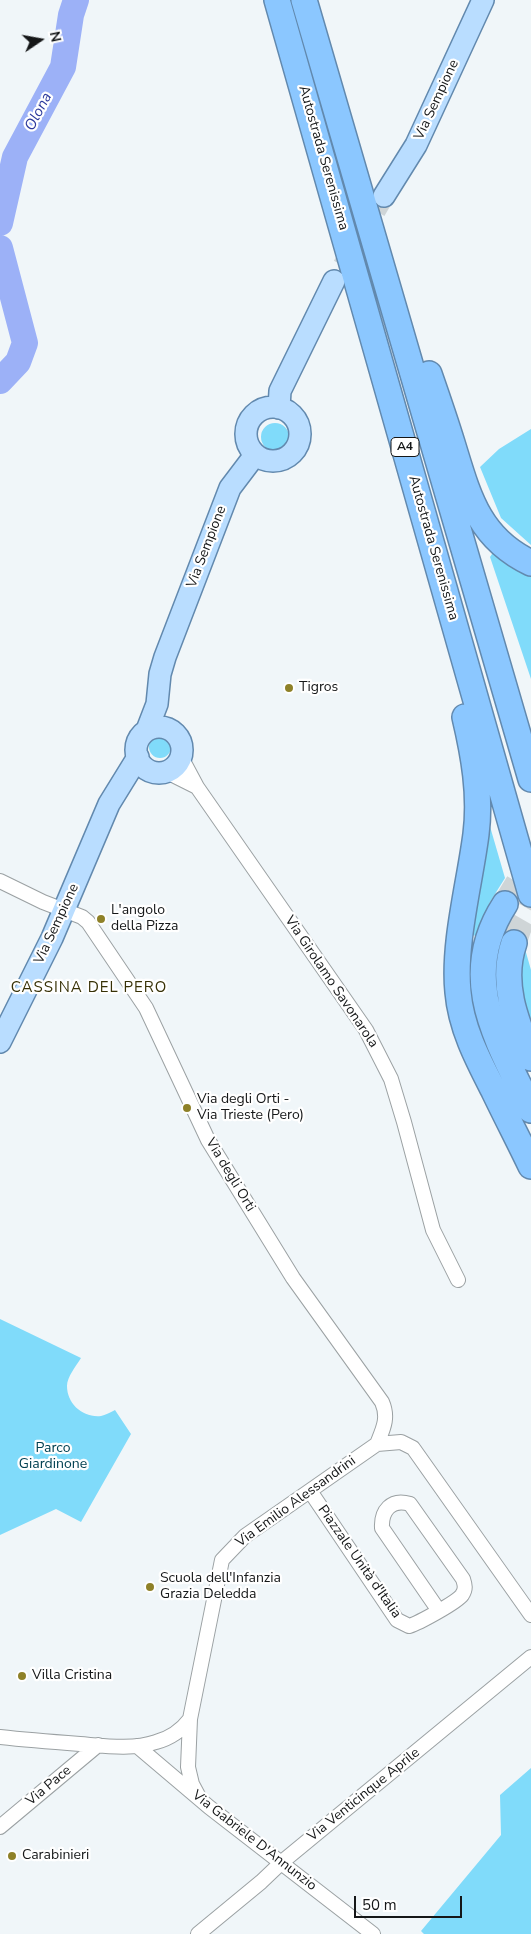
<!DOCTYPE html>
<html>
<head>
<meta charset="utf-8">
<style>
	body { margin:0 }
	#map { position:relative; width:531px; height:1934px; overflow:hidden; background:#f0f6f9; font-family:"Nunito Sans",sans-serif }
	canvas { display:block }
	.north { position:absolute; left:15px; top:15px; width:50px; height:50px; -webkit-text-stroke:4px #fff; paint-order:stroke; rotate:78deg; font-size:14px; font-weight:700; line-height:20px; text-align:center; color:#151718 }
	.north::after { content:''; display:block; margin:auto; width:18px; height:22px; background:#151718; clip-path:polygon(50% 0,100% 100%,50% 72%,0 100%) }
	.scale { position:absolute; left:354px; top:1896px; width:108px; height:22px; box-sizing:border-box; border:2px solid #151718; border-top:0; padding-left:6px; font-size:15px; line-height:18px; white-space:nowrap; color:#151718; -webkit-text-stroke:4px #fff; paint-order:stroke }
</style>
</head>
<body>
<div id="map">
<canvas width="531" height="1934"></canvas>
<div class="north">N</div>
<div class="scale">50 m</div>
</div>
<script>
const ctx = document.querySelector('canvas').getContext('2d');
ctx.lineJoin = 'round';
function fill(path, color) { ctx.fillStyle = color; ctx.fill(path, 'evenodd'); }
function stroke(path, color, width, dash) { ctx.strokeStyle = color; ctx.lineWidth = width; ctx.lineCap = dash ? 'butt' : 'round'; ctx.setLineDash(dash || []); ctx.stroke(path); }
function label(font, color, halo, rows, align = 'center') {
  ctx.font = font + ' "Nunito Sans",sans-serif'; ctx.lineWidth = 4.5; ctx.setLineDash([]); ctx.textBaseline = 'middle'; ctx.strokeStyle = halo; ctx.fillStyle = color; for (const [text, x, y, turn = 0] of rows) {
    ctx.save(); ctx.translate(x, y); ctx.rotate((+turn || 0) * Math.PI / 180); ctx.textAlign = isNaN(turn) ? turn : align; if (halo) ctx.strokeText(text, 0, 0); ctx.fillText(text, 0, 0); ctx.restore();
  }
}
fill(new Path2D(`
	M261 437a14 14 0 1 1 28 0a14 14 0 1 1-28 0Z
	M 531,429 L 531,545 L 501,518 L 480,467 L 499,449 Z
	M 496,548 L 531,572 L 531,679 L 490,557 Z
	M149 747a11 11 0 1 1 22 0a11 11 0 1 1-22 0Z
	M 489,823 L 505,878 L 490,902 L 476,936 L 472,935 Z
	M 525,949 L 531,970 L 531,1033 L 523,1013 L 518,962 Z
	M 0,1319 L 81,1358 C 76,1366 67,1377 67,1386 C 67,1404 83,1418 101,1416 C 105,1415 111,1412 115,1410 L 131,1434 L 81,1522 L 56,1509 L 0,1535 Z
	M 531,1768 L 531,1934 L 424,1934 L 421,1931 L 501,1835 L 500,1795 Z`), '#80dbfa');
stroke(new Path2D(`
	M 0,223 L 15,157 L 63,67 L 71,15 L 76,0
	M 0,248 L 25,343 L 18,362 L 0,381`), '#9cb1f7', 26);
stroke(new Path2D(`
	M 343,266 L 384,196`), '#cfd5d7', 21, [21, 11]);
stroke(new Path2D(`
	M 505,904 L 531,861
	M 514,943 L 519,928 L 531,907`), '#cfd5d7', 25, [25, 12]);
const minor = new Path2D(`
	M 181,757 L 197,787 L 366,1030 L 391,1079 L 404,1122 L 433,1230 L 458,1280
	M 167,772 L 197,787
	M 0,881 L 43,902 L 82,917 L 88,922 L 146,1008 L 208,1140 L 293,1278 L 382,1402 C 389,1418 383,1429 377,1444
	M 310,1491 L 397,1620 L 409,1626 C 419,1623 457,1602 462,1595 C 466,1589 465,1585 463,1579 L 410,1504 C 391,1498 381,1511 382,1528 L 439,1611
	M 0,1737 C 27,1740 53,1742 80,1744 C 105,1746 133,1750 156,1742 C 171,1738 181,1731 190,1719
	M 137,1746 L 209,1807 L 373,1934
	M 200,1799 L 192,1784 L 188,1767 L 190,1719 L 222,1560 L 245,1536 L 377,1444 L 401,1442 L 413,1448 L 531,1615
	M 0,1827 L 98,1745
	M 198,1934 L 261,1882 L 282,1862 L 531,1657`);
const primary = new Path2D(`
	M 384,196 L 416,145 L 483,0
	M246 434a27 27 0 1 1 54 0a27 27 0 1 1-54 0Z
	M 279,408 L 280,391 L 334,281
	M136 750a23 23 0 1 1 46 0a23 23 0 1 1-46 0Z
	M 147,730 L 157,704 L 160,674 L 165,657 L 230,488 L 255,455
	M 0,1042 L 52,938 L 109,804 L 138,757`);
const motorway = new Path2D(`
	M 277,0 L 531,894
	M 304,0 L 531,779
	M 429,374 C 437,397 445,420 452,443 C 468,495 478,538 531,563
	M 465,717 C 474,755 481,795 476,834 C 470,882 453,944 458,992 C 461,1028 478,1060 494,1091 C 506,1116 519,1141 531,1166
	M 505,904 C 457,978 498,1041 531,1110
	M 514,943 C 500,983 516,1021 531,1058`);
stroke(minor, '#9ba1a3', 16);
stroke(primary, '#6289ae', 24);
stroke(motorway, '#6289ae', 28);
stroke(minor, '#fff', 14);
stroke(primary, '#b9ddff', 21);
stroke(motorway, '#8bc7ff', 25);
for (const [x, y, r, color] of [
	[289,688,5,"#8e8128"],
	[101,919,5,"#8e8128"],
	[187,1108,5,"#8e8128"],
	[150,1587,5,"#8e8128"],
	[22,1676,5,"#8e8128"],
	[12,1856,5,"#8e8128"]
]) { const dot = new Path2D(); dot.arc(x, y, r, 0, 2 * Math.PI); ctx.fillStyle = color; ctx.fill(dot); stroke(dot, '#fff', 2); }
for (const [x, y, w] of [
	[405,447,28]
]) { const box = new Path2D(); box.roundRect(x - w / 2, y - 9.5, w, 19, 4); ctx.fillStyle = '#fff'; ctx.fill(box); stroke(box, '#151718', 1); }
label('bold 12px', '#151718', null, [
	["A4",405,447]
]);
label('14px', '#151718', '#fff', [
	["Via Sempione",437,100,-65],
	["Autostrada Serenissima",323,158,74],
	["Via Sempione",207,547,-69],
	["Autostrada Serenissima",433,548,74],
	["Via Sempione",57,924,-65],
	["Via Girolamo Savonarola",331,982,56],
	["Via degli Orti",230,1175,59],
	["Via Emilio Alessandrini",296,1502,-36],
	["Piazzale Unità d'Italia",359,1562,55],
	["Via Pace",49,1786,-40],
	["Via Venticinque Aprile",364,1795,-39],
	["Via Gabriele D'Annunzio",254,1841,38]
]);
label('14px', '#151718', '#fff', [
	["Tigros",299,688],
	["L'angolo",111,911],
	["della Pizza",111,927],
	["Via degli Orti -",197,1100],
	["Via Trieste (Pero)",197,1116],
	["Scuola dell'Infanzia",160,1579],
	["Grazia Deledda",160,1595],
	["Villa Cristina",32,1676],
	["Carabinieri",22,1856]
], 'left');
label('14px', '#014051', '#fff', [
	["Parco",53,1449],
	["Giardinone",53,1465]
]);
label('italic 15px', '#2c399c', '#fff', [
	["Olona",39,112,-62]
]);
ctx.letterSpacing = '1px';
label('15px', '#373106', '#fff', [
	["CASSINA DEL PERO",89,988]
]);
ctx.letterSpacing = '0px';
</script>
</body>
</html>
